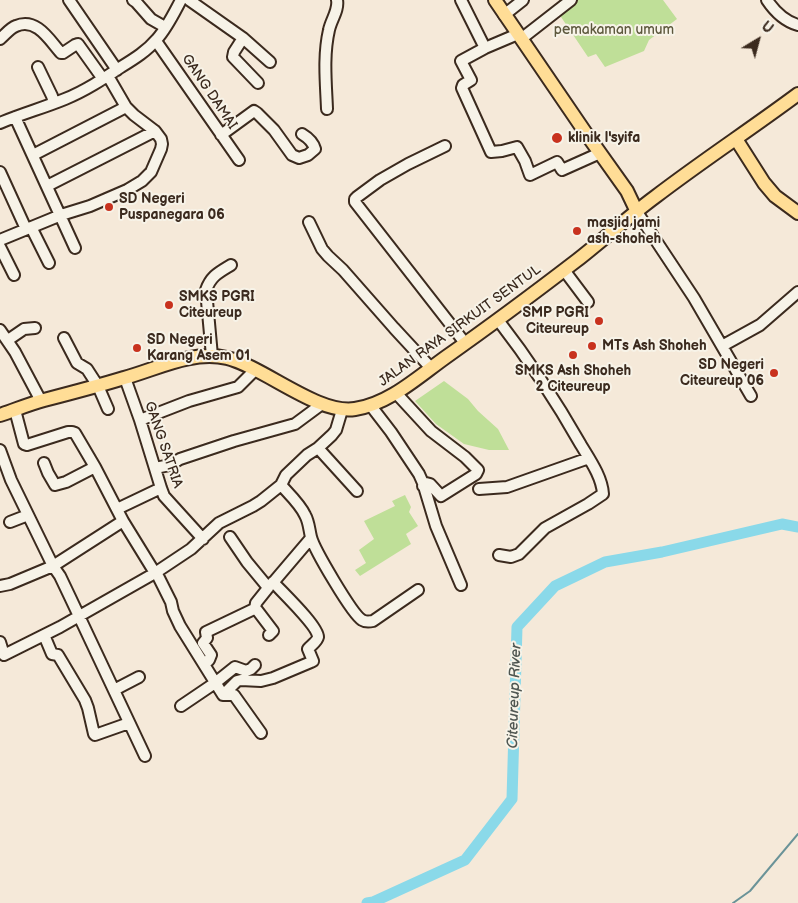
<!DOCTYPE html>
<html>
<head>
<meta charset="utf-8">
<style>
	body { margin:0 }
	#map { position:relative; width:798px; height:903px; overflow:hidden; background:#f5e9d9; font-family:"Balsamiq Sans",sans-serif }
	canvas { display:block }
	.north { position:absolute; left:733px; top:15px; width:50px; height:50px; -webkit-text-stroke:4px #f7f3e8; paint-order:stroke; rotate:37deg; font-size:14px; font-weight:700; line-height:20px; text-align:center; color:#3b2a1e }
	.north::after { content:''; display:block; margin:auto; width:18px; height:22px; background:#3b2a1e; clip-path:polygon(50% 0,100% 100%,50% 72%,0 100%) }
</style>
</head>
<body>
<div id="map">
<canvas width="798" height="903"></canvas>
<div class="north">U</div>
</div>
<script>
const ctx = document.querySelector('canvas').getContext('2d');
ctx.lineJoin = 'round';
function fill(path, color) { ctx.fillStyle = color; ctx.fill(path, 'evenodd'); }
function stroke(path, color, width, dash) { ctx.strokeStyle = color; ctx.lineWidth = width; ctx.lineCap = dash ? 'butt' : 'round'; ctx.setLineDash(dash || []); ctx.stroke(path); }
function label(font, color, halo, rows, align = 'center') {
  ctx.font = font + ' "Balsamiq Sans",sans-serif'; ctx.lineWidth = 4; ctx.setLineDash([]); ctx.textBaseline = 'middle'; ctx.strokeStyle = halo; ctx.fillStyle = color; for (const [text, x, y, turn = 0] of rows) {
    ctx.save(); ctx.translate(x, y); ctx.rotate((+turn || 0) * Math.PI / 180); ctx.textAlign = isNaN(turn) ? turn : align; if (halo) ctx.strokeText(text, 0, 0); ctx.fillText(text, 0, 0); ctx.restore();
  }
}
fill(new Path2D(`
	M 576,0 L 663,0 L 677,19 L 649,40 L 644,51 L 605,67 L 596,54 L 588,57 L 559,14 Z
	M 444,381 L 468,399 L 478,411 L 498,429 L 509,450 L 489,450 L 464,444 L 436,424 L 415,401 Z
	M 405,495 L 411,507 L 409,512 L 418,526 L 406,534 L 411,544 L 360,576 L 355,570 L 366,563 L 359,550 L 374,539 L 364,521 L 395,506 L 392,501 Z`), '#bfdf98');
stroke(new Path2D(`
	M 733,903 L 750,891 L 798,834`), '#6a9398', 2);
stroke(new Path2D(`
	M 367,903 L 373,902 L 465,860 L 512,799 L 517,627 L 555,586 L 605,562 L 662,552 L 782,524 L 798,527`), '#8ad9e9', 11);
const minor = new Path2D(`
	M 69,0 L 117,70
	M 133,0 L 136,2 L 151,19 L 165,27
	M 189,0 L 243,38 L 270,62
	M 461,0 L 485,48
	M 767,0 C 775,12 784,21 798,25
	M 504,15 L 523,0
	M 518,34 L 485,48 L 461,61 L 471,80 L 463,85 L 462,88 L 491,152 L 502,151 L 517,147 L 525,161 L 530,175 L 557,162 L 562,170 L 600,153
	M 243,38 L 234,52 L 233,57 L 258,83
	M 0,39 C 5,35 10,28 16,26 C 37,17 50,41 61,53 L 63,53 L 75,45 L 78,44 L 103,79
	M 521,39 L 571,0
	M 156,41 L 239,160
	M 38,67 L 52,96 L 54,103
	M 108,76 L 126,107
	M 327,109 C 326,83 323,56 329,30 C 331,20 339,10 337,0
	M 15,117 L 75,248
	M 0,123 C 21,114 43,108 65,99 C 85,91 103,79 121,67 C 134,59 147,51 157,39 C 167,28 174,13 181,0
	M 221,135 L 254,111 L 257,113 L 274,130 L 292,155 L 299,158 L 308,155 L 315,149 C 313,142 307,137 302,134
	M 445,146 L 408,164 L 380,180 L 357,197 L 355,199 L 355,202 L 465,343
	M 0,172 L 26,229
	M 47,186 L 155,131
	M 637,212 L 694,298 L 751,396
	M 309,222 L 322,249 L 328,256 L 343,270 L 394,328 L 431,368
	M 31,227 L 49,263
	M 0,240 L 61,215 L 90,206 L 127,190 L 142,181 L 151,172 L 161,149 L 162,144 L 161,139 L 155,131 L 134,115 L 126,107 L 33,155
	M 0,247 L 14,275
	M 564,270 L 588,302
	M 498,320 C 529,360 556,401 581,445 C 590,460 602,477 603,494 L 588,504 L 545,528 L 519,554 L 511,557 L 499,555
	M 0,330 L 15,352 L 41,401
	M 64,338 L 77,363 L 87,369 L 98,386 L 108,409
	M 8,340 L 24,329 L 35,328
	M 722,346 L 760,325 L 798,292
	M 212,356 L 206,290 C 211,276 218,273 231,265
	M 125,378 L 140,420 L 161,488 L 164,496 L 203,539
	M 396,393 L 431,431 L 465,457 L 478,470 L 476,474 L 441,496 L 430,484 L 426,483 L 423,486
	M 371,406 L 391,432 L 419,474 L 423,483 L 436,526 L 461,585
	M 15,410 L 24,444 L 27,445 L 68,432 L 72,432 L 75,433 L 95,467 L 123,521 L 155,573
	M 140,420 L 189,401 L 238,387 L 255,370
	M 318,448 L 357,491
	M 0,450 L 11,480 L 53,566 L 60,576 L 70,597 L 145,756
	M 44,463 L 48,473 L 55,485 L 66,482 L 95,467
	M 155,468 L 170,465 L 180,459 L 234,441 L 295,424 L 322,404
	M 281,485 C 289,494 300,504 305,515 C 309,522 309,529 311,537 C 314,549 352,614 362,620 C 365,622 368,622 373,621 L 418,590
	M 479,489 L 507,487 L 589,458
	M 117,509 L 161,488
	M 10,522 L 28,515
	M 230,537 L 247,562 L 266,585 L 271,585 L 311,538
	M 156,572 L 171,602 L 173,611 L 180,626 L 223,695 L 234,695 L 261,733
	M 0,586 L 10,584 L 53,566 L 123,521
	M 255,609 L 256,603 L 268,588 L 269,586
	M 44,635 L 52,654 L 58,655 L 85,700 L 88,708 L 94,734 L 95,735 L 129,723
	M 0,642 L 4,655 L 60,627 L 155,573 L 191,549 L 219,523 L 253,506 L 261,501 L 281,485 L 286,475 L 307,455 L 318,448 L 332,435 L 336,430 L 342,410
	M 204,664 L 209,660 L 211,655 L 203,643 L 207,638 L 206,632 L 252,610 L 255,609 L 257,610 L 273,631 L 269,635
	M 114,690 L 139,677
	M 223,695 L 237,681 L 241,680 L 261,681 L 273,678 L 311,662 L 313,661 L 308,649 C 311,645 317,642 318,637 C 318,626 282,592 273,582
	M 181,706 L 215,683 L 235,667 L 246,671 L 251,669 L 255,665`);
const major = new Path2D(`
	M 495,0 L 585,132 L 627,191 L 637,212
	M 736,139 L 764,183 L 775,196 L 798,213
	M 0,415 C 15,410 29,404 44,400 C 71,393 98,386 124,378 C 157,369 192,350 227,358 C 264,367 318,415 355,409 C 389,404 418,377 446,357 C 490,326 533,294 576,261 C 603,240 628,217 655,197 C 702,161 751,129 798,94`);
stroke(minor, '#3b2a1e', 14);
stroke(major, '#3b2a1e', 16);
stroke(minor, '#f7f3e8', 10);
stroke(major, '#ffdd96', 12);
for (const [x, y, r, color] of [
	[557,138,6,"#c8321e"],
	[109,207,5,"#c8321e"],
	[577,231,5,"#c8321e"],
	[169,305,5,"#c8321e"],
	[599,321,5,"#c8321e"],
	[592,346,5,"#c8321e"],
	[137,348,5,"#c8321e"],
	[573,355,5,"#c8321e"],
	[774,373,5,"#c8321e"]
]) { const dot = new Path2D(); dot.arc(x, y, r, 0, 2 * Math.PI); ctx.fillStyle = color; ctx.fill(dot); stroke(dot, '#f7f3e8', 2); }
label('14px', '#5c573c', '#f7f3e8', [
	["pemakaman umum",614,30]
]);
label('14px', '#3b2a1e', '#f7f3e8', [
	["GANG DAMAI",209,92,56],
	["JALAN RAYA SIRKUIT SENTUL",460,326,-36],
	["GANG SATRIA",163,445,71]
]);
label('bold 14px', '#3b2a1e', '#f7f3e8', [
	["klinik l'syifa",568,138],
	["SD Negeri",119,199],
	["Puspanegara 06",119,215],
	["masjid jami",587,223],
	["ash-shoheh",587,239],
	["SMKS PGRI",179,297],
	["Citeureup",179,313],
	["SMP PGRI",589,313,"right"],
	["Citeureup",589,329,"right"],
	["SD Negeri",147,340],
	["Karang Asem 01",147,356],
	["MTs Ash Shoheh",602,346],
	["SD Negeri",764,365,"right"],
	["Citeureup 06",764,381,"right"],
	["SMKS Ash Shoheh",573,371,"center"],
	["2 Citeureup",573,387,"center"]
], 'left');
label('italic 15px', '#4f5651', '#f7f3e8', [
	["Citeureup River",515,696,-88]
]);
</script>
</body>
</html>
